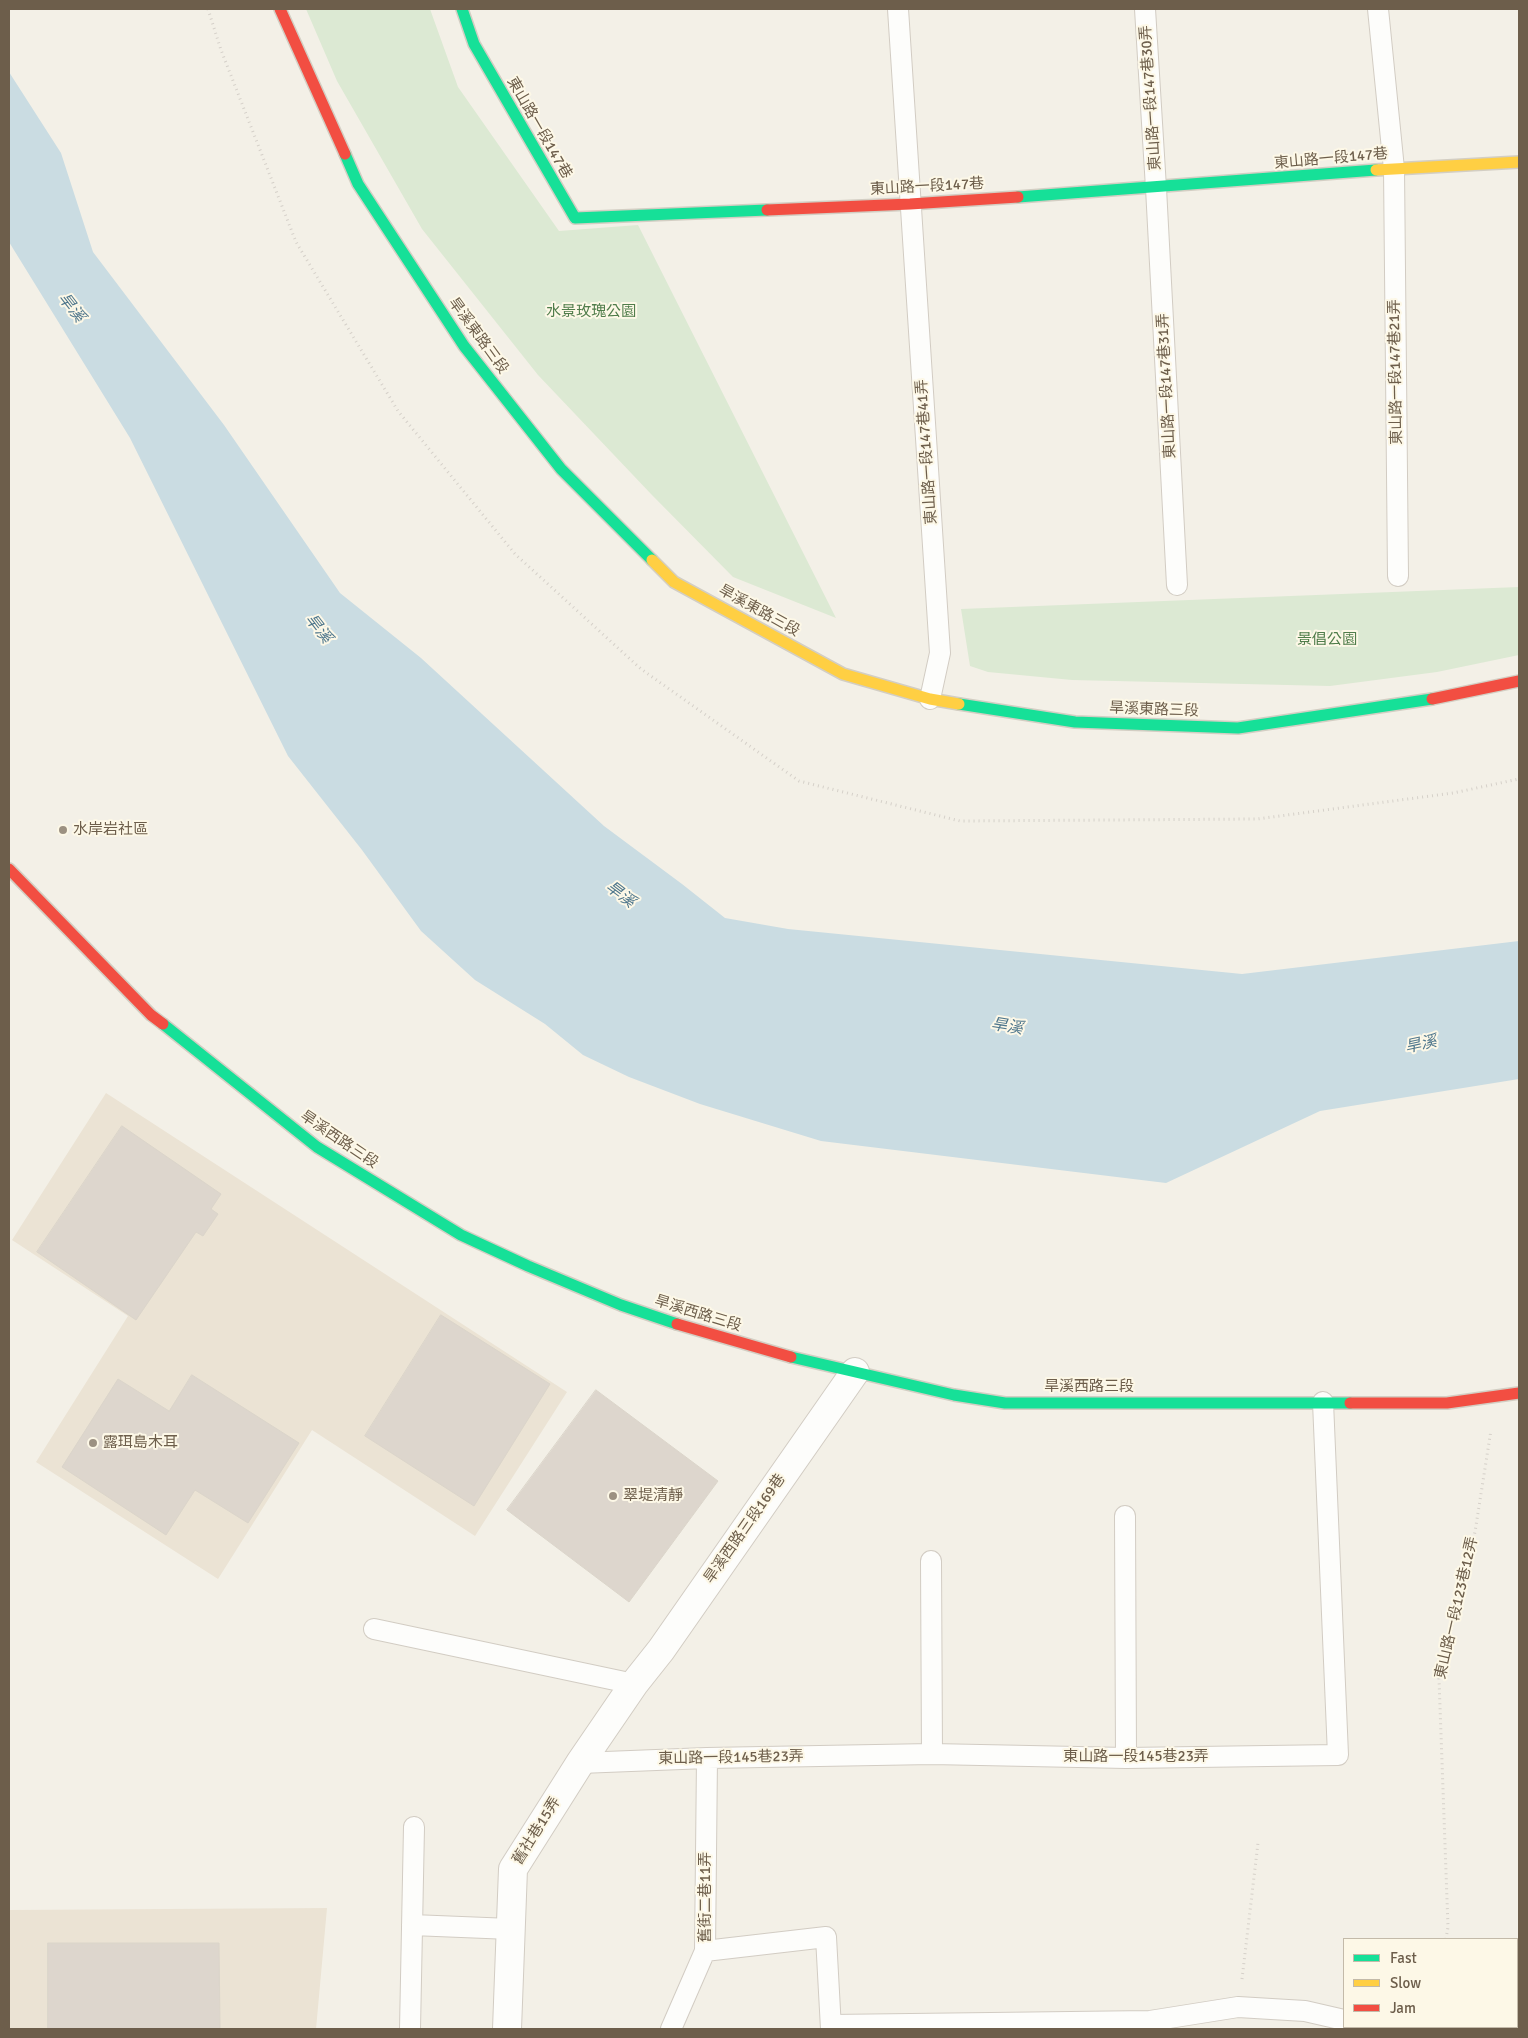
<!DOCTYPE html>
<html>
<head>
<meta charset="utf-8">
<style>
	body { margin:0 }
	#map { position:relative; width:1528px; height:2038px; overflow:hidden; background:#f3f0e7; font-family:Signika,sans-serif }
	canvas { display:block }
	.frame { position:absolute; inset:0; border:10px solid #6d5e4b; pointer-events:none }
	.legend { position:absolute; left:1343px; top:1938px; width:175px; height:90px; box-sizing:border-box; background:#fdf8e7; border:1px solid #c3baa9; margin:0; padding:6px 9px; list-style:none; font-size:15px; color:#6d5e4b }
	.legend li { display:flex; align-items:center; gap:10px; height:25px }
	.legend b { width:25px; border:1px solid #c3baa9 }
</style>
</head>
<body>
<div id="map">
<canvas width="1528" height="2038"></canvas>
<div class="frame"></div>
<ul class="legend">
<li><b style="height:6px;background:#16e098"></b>Fast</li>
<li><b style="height:6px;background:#ffcf43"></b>Slow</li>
<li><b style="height:6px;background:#f24e42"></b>Jam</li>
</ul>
</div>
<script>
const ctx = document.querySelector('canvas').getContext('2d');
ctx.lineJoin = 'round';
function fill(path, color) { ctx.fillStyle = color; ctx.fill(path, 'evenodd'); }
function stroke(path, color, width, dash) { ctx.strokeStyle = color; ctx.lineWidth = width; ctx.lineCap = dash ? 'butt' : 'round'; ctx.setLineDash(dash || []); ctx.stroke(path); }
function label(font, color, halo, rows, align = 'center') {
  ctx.font = font + ' Signika,"Noto Sans TC",sans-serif'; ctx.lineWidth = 4; ctx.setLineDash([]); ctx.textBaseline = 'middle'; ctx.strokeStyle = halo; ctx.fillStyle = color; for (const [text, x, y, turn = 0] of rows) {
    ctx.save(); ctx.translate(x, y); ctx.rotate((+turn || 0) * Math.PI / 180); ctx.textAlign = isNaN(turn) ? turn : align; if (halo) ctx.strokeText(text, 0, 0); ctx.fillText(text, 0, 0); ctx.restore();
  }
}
fill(new Path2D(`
	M 106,1093 L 567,1392 L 475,1536 L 312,1430 L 218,1579 L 36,1462 L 128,1316 L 12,1240 Z
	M 327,1908 L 316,2029 L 9,2029 L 9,1910 Z`), '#ebe3d4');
fill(new Path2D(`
	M 306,9 L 430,9 L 458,87 L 559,231 L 638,225 L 836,618 L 733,577 L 651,494 L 538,375 L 422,229 L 337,81 Z
	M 1519,587 L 1519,655 L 1437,672 L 1330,686 L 1072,680 L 988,672 L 970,666 L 961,609 Z`), '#dce9d3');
fill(new Path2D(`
	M 9,72 L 61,153 L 93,252 L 224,425 L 340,593 L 421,658 L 604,826 L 682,884 L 725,918 L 788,929 L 1242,974 L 1519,941 L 1519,1079 L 1320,1111 L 1166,1183 L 821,1141 L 700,1104 L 629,1077 L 583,1055 L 545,1024 L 475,980 L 421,931 L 362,850 L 288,756 L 130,438 L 9,242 Z`), '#cadce2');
const building = new Path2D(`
	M 122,1126 L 221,1194 L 211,1209 L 218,1214 L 203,1236 L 196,1232 L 136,1320 L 37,1252 Z
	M 441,1315 L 550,1384 L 474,1506 L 365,1436 Z
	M 192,1375 L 299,1443 L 248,1523 L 195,1490 L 166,1535 L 62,1467 L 118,1379 L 169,1411 Z
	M 596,1390 L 718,1481 L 629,1602 L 507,1510 Z
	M 48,1943 L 219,1943 L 220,2029 L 48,2029 Z`);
fill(building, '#ddd6cd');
stroke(building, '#dbd5ca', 1);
const lane = new Path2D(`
	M 898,9 L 940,653 L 930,699
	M 1145,9 L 1156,188 L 1177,585
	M 1378,9 L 1394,169 L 1398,576
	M 1125,1516 L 1126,1758
	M 931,1561 L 932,1754
	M 374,1629 L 634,1684
	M 580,1763 L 707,1758 L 932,1754 L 1126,1758 L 1338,1755 L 1323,1402
	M 412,1925 L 511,1929
	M 705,1951 L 826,1937 L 831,2029
	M 831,2025 L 1150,2021 L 1238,2007 L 1305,2011 L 1344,2020
	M 1373,2027 L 1384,2029
	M 410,2029 L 414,1827
	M 671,2029 L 705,1951 L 707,1758`);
const street = new Path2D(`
	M 507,2029 L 513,1869 L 580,1763 L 634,1684 L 661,1650 L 855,1372`);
const fast = new Path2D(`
	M 462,9 L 474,44 L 575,218 L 767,210
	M 345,154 L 358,184 L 464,346 L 561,469 L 652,560
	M 1018,197 L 1376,170
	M 959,704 L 1075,722 L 1238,728 L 1432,699
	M 163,1024 L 317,1147 L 461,1235 L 528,1266 L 621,1305 L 677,1324
	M 791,1357 L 954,1395 L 1005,1403 L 1350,1403`);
const slow = new Path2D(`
	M 1376,170 L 1519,162
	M 652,560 L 674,582 L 843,674 L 930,699 L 959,704`);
const jam = new Path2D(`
	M 280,9 L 345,154
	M 767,210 L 910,204 L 1018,197
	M 1432,699 L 1519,681
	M 9,869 L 151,1015 L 163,1024
	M 677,1324 L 791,1357
	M 1350,1403 L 1447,1403 L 1519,1393`);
stroke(lane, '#d2ccc3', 22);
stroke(street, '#d2ccc3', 30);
stroke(fast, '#d3cec3', 14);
stroke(slow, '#d3cec3', 14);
stroke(jam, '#d3cec3', 14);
stroke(new Path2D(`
	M 208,9 L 221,50 L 296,242 L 398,411 L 515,554 L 641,669 L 799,781 L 960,821 L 1257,819 L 1453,793 L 1519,779
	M 1446,1939 L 1448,1927 L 1439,1679 L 1475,1532 L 1491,1430
	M 1242,1979 L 1258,1843
	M 1434,2029 L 1434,2027`), '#d5d0c9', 3, [1, 4]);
stroke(lane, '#fdfdfb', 20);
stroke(street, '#fdfdfb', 28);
stroke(fast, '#16e098', 11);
stroke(slow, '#ffcf43', 11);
stroke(jam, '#f24e42', 11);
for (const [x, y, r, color] of [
	[63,830,5,"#9c9182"],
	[93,1443,5,"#9c9182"],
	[613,1496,5,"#9c9182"]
]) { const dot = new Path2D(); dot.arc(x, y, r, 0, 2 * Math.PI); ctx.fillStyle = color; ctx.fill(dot); stroke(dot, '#fdf8e7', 2); }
label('15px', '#6d5e4b', '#fdf8e7', [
	["東山路一段147巷30弄",1151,98,-94],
	["東山路一段147巷",539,128,60],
	["東山路一段147巷",1331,159,-5],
	["東山路一段147巷",927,187,-3],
	["旱溪東路三段",478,336,54],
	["東山路一段147巷21弄",1396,372,-91],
	["東山路一段147巷31弄",1167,386,-93],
	["東山路一段147巷41弄",927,452,-94],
	["旱溪東路三段",759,611,29],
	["旱溪東路三段",1154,710,2],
	["旱溪西路三段",339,1140,34],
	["旱溪西路三段",698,1314,17],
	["旱溪西路三段",1089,1387],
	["旱溪西路三段169巷",745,1529,-55],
	["東山路一段123巷12弄",1457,1608,-77],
	["東山路一段145巷23弄",1136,1757],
	["東山路一段145巷23弄",731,1758,-1],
	["舊社巷15弄",537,1831,-58],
	["舊街二巷11弄",706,1897,-90]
]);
label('15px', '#507d4b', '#fdf8e7', [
	["水景玫瑰公園",591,312],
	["景倡公園",1327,640]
]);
label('15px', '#6d5e4b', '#fdf8e7', [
	["水岸岩社區",73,830],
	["露珥島木耳",103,1443],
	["翠堤清靜",623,1496]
], 'left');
label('italic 16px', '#4e768c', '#fdf8e7', [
	["旱溪",71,308,52],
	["旱溪",318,629,52],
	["旱溪",620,895,37],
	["旱溪",1007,1027,9],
	["旱溪",1421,1045,-12]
]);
</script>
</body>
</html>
